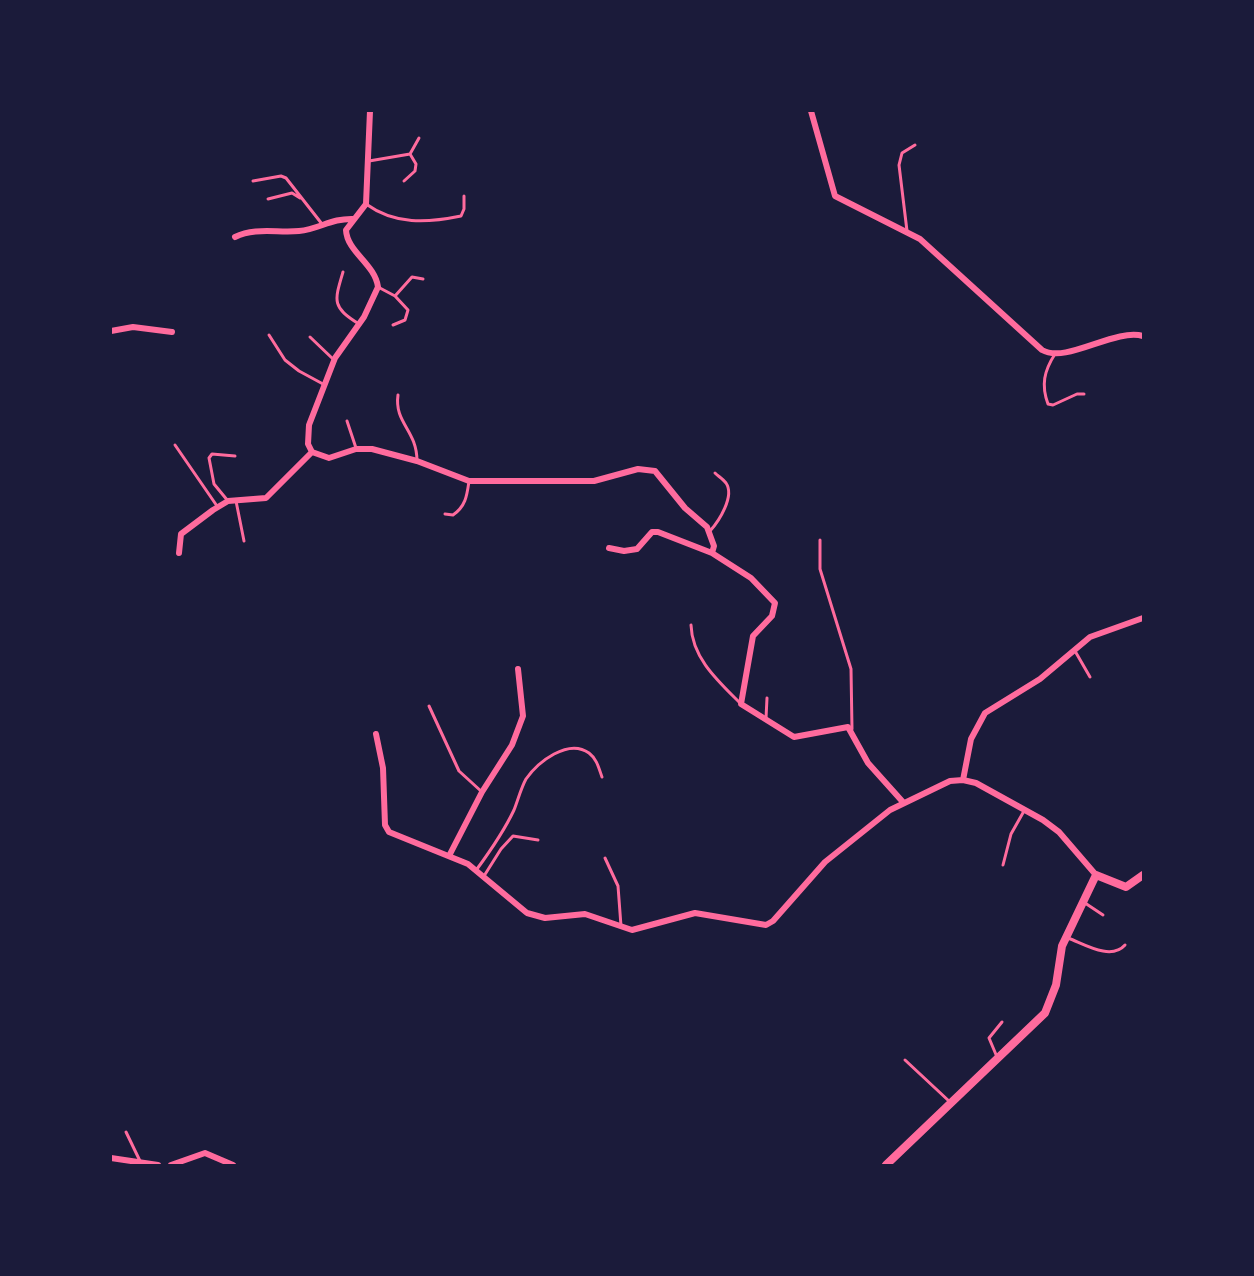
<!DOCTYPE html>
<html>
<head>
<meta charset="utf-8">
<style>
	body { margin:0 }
	#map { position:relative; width:1254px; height:1276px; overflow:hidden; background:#1b1b3a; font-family:"Source Sans 3",sans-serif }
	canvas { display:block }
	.frame { position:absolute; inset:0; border:112px solid #1b1b3a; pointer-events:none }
</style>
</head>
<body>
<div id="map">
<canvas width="1254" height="1276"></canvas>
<div class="frame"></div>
</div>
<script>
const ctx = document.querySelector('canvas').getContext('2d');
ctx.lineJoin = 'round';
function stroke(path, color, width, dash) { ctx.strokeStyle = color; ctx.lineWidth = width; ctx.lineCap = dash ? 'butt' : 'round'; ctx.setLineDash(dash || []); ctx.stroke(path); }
stroke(new Path2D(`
	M 410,154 L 419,138
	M 369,161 L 410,154 L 416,164 L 415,171 L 404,181
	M 253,181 L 281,176 L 286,178 L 322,224
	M 268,199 L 292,193 L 300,198
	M 366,204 C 395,225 427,223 461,216 L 464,209 L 464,196
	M 907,231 L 899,165 L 902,153 L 915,145
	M 343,272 C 334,302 332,307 359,324
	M 378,287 L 395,296 L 408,310 L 405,320 L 393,325
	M 395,296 L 412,277 L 423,279
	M 269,335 L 285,360 L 299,371 L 323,384
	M 310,337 L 333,359
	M 1055,354 C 1044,371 1041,385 1048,404 L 1053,405 L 1077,394 L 1084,394
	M 398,395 C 394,423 417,430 417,461
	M 347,421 L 356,448
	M 175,445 L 217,506
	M 228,501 L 214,484 L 209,458 L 212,454 L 235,456
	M 236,501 L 244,541
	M 445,514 L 453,515 C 466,506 467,495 469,481
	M 710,531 C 719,521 735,496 726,483 C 723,479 718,476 715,473
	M 820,540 L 820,569 L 851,669 L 852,729
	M 691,625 C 692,658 718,681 740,703
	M 1075,651 L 1090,677
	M 429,706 L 459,771 L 482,792
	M 766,718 L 767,698
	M 605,858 L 618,886 L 621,926
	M 1003,865 L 1011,834 L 1024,811
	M 477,869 C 491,850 504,831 514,810 C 518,800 521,788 526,779 C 538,762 568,738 589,753 C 597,759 599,769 602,777
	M 484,876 L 501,849 L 513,836 L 538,840
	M 1085,903 L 1103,915
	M 1068,938 C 1084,944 1111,961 1125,945
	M 997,1057 L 989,1038 L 1002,1022
	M 905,1060 L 950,1102
	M 126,1132 L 140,1161`), '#ff6b9d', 3);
stroke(new Path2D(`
	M 370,111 L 366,204 L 346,230 C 347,252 375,264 378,287 L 364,317 L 335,358 L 309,425 L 308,444 L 312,452 L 329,458 L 356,449 L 372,449 L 417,461 L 469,481 L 594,481 L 638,469 L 655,471 L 685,508 L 707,527 L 714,546 L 712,553 L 751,578 L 775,603 L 772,616 L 753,636 L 741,704 L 794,737 L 848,727 L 868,763 L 902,801
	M 811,111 L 835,196 L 920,239 L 1042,350 C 1067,364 1114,328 1143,336
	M 235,237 C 255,227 277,233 299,231 C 320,229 331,218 354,219
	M 111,331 L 133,327 L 172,332
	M 609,548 L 624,551 L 637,549 L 652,532 L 658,532 L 712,553
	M 179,553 L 181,534 L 213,510 L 228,501 L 266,498 L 312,452
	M 376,734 L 383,768 L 385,825 L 389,832 L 468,864 L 527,913 L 545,918 L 585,914 L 632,930 L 695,913 L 766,925 L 773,921 L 825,862 L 890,810 L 950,781 L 963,780 L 976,783 L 1043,820 L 1059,832 L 1096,875
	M 963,780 L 971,739 L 985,713 L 1040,679 L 1090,637 L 1143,618
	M 449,856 L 482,792 L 512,745 L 523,716 L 518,669
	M 111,1158 L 158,1165
	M 171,1165 L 205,1153 L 233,1165`), '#ff6b9d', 6);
stroke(new Path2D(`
	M 886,1165 L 1045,1013 L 1056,985 L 1062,946 L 1096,875 L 1126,887 L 1143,875`), '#ff6b9d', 8);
</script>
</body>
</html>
